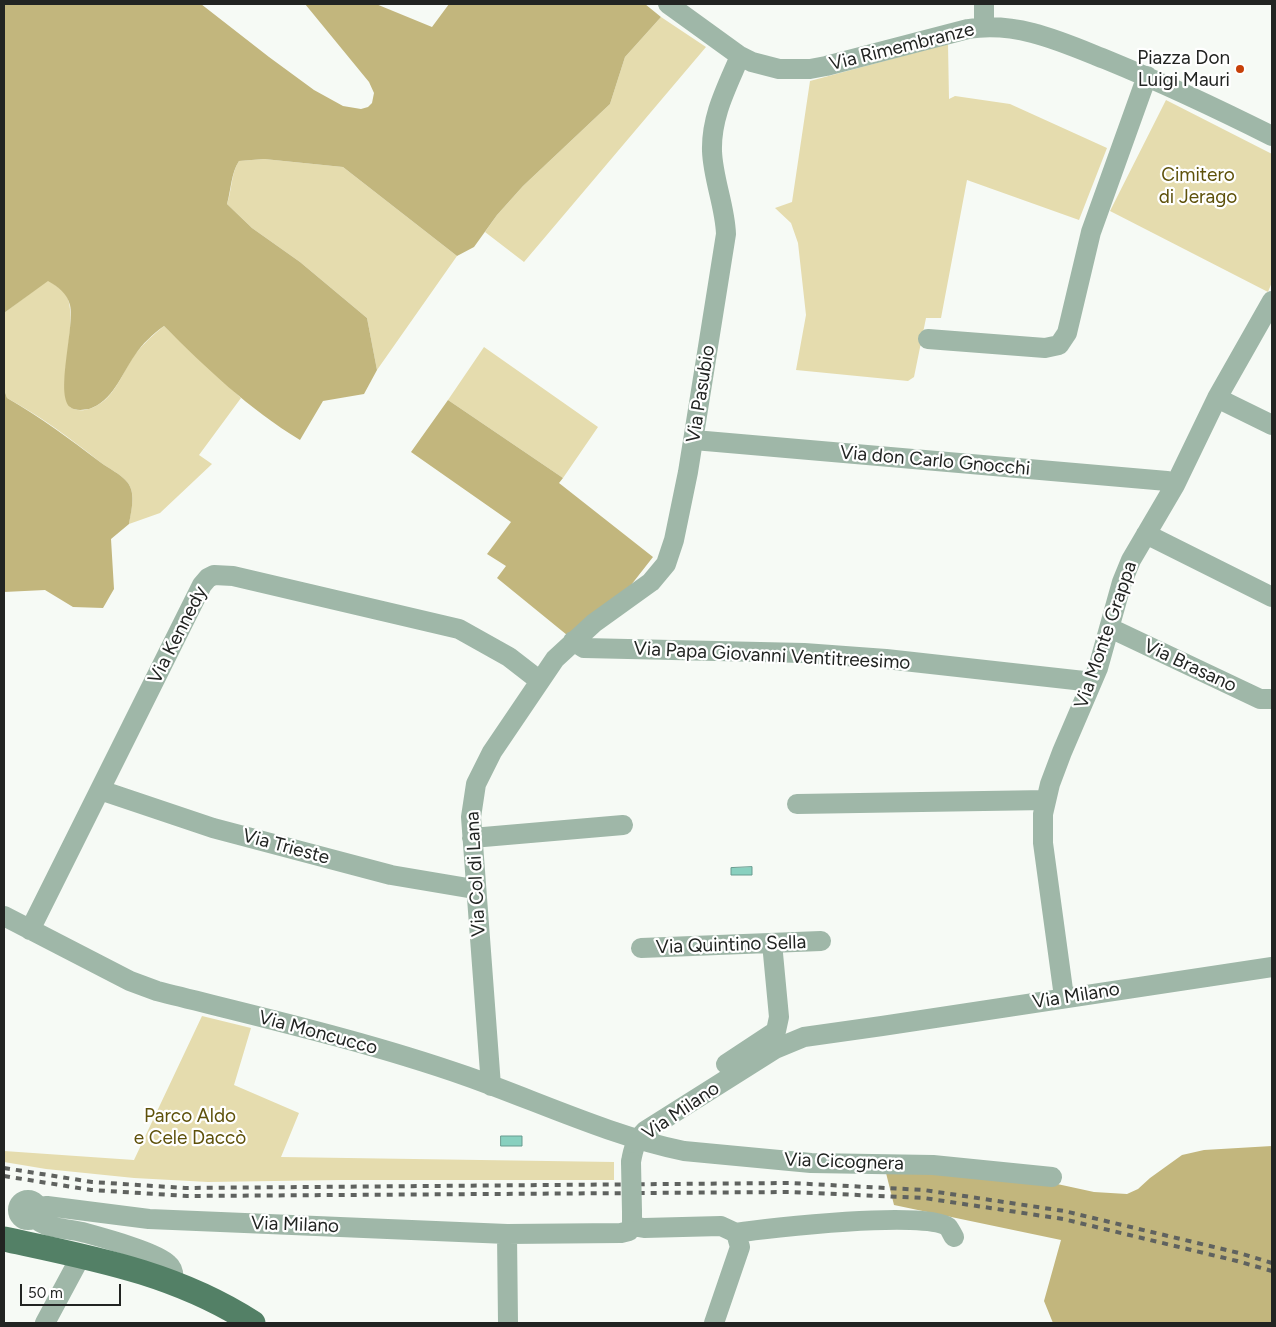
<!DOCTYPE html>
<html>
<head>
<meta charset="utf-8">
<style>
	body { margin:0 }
	#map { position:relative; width:1276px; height:1327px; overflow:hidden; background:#f6faf5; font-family:Figtree,sans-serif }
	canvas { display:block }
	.frame { position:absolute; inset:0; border:5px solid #222422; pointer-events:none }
	.scale { position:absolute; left:20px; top:1284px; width:101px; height:22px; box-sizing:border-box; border:2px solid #222422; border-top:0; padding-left:6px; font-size:15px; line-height:18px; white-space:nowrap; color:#222422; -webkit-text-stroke:4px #fff; paint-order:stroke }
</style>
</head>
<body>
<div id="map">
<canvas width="1276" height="1327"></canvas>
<div class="frame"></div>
<div class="scale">50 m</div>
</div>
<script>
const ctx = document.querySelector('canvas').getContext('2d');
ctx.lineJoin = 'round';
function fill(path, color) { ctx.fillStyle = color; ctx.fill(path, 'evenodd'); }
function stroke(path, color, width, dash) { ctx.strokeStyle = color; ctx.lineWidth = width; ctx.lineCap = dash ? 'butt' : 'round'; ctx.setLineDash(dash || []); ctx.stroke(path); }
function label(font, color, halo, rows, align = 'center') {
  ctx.font = font + ' Figtree,sans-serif'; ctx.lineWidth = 4.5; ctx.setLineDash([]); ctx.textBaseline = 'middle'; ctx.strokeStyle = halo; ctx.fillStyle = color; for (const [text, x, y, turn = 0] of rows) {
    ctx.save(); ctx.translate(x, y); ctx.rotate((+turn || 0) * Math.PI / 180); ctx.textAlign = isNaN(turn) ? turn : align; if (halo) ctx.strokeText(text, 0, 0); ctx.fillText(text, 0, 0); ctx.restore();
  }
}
fill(new Path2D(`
	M 661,17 L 706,47 L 524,262 L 485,232 L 497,215 L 523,186 L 610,104 L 625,57 Z
	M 948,44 L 949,99 L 955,96 L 1010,104 L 1107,148 L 1079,220 L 967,180 L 941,318 L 926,318 L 914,377 L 908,381 L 796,370 L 806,315 L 798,243 L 791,223 L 775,208 L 792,202 L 810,81 Z
	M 1166,100 L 1272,154 L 1272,282 L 1268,292 L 1110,211 Z
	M 264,159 L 343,167 L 457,256 L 377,370 L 367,318 L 300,262 L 252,228 L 227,204 C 232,190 231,173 239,161 Z
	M 48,280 C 53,284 60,288 64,292 C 79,308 63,366 65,388 C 66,395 68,401 70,407 C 76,411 82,411 89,409 C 115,401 121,373 136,353 C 144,343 154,334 164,326 L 241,398 L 199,455 L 212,464 L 160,513 L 129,524 C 131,511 136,494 128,483 C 120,473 109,469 100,462 C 70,438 40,416 7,398 L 4,389 L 4,313 Z
	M 484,347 L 598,427 L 563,478 L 448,400 Z
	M 202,1016 L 251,1028 L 234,1085 L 299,1113 L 281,1157 L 614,1162 L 614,1180 L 340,1180 L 208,1182 L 134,1178 L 46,1169 L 4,1162 L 4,1151 L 134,1160 Z`), '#e5dcae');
fill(new Path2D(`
	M 4,4 L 201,4 L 269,57 L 314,90 L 343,106 L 361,109 L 368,107 L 372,103 L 374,93 L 369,82 L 305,4 L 376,4 L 432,27 L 449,4 L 645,4 L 661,17 L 625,57 L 610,104 L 523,186 L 497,215 L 474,247 L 457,256 L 343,167 L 264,159 L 239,161 C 231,173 231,190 227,204 L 252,228 L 300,262 L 367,318 L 377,370 L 364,394 L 323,401 L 300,440 C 249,409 206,368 164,326 C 153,334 142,344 135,355 C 121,375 113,401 89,409 C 83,410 75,411 70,407 C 55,394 75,327 70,305 C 67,293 58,287 48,281 L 4,313 Z
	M 4,389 L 7,398 C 40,417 70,439 100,462 C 109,469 120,473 128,483 C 136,494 131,512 129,524 L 111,539 L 114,589 L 103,608 L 73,607 L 45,590 L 4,592 Z
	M 448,400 L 563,478 L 559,483 L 653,557 L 624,594 L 567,635 L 497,578 L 506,566 L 487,554 L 511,522 L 411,452 Z
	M 1272,1146 L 1272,1323 L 1053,1323 L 1044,1301 L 1061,1240 L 894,1205 L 884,1165 L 1048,1182 L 1094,1192 L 1127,1194 L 1138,1189 L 1150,1178 L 1182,1155 L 1204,1150 Z`), '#c2b67d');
const water = new Path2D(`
	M 752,867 L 752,875 L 731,875 L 731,868 Z
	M 501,1136 L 522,1136 L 522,1146 L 501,1146 Z`);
fill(water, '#88d0bf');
stroke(water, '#699c90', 1);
stroke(new Path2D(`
	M 668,4 L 740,56 L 752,62 L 779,69 L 810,69 L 826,66 L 968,29 C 1018,21 1062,42 1107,60 C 1163,83 1218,109 1272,136
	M 984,4 L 984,26
	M 928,339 L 1045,348 L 1059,345 L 1067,333 L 1091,232 L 1147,76
	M 1217,398 L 1272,425
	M 694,440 L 1167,481 L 1175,485
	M 1146,534 L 1272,597
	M 1110,628 L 1260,699 L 1272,699
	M 573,641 L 584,648 L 804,653 L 886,659 L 1084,681 L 1091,683
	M 100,790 L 213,828 L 391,875 L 468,888 L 475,887
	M 797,804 L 1046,800
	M 472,838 L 623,825
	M 4,916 L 130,981 L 157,991 C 260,1017 366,1041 466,1076 C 537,1101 611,1136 684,1151 L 811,1163 L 933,1165 L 1052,1177
	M 30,930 L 202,585 L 208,578 L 214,575 L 233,576 L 459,629 L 509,657 L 540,681
	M 641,948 L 821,941
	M 1064,997 L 1043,843 L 1043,814 L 1050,784 L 1062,752 L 1098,668 L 1122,582 L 1131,560 L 1175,485 L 1217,398 L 1272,301
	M 726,1064 L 776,1031 L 779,1017 L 772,943
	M 491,1086 L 471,817 L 476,784 L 492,752 L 555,659 L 594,623 L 651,582 L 666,564 L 674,540 L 688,472 L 726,234 C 725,206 713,179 712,151 C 711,116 727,87 740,56
	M 631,1162 C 633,1149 636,1140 645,1131 L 775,1049 L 804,1037 L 882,1026 L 1272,967
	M18 1210a10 10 0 1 1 20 0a10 10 0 1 1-20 0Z
	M 38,1207 L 47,1206 L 149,1219 L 507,1234 L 621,1233 L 629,1231 L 632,1226 L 632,1212
	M 35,1218 C 45,1229 66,1228 82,1232 C 100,1237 157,1252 168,1264 C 174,1269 174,1275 173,1282
	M 632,1226 L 644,1228 L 721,1226 L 736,1233 L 740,1247 L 714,1323
	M 736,1233 C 768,1228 927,1210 948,1227 C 950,1229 952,1234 954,1237
	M 507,1234 L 508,1323
	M 45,1323 L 81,1256`), '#9fb7a8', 20);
stroke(new Path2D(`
	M 4,1239 C 92,1258 176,1273 253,1323`), '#538066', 25);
stroke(new Path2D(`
	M 4,1168 L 92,1182 L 185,1188 L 791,1183 L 924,1190 L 1064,1211 L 1239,1253 L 1272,1263
	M 4,1176 L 91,1190 L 187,1196 L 791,1192 L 924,1198 L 1063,1219 L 1237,1261 L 1272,1271`), '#5f625f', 4, [6, 6]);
stroke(new Path2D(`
	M 631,1162 L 632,1212`), '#9fb7a8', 20);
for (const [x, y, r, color] of [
	[1240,69,5,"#c74008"]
]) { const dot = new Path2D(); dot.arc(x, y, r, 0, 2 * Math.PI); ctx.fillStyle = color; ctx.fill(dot); stroke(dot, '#fff', 2); }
label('19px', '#222422', '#fff', [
	["Via Rimembranze",902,47,-14],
	["Via Pasubio",701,394,-81],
	["Via don Carlo Gnocchi",935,461,5],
	["Via Kennedy",178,635,-63],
	["Via Monte Grappa",1106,635,-71],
	["Via Papa Giovanni Ventitreesimo",772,656,3],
	["Via Brasano",1190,666,25],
	["Via Trieste",286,847,15],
	["Via Col di Lana",476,874,-93],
	["Via Quintino Sella",731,945,-2],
	["Via Milano",1076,996,-9],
	["Via Moncucco",318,1033,15],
	["Via Milano",681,1111,-34],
	["Via Cicognera",844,1162,2],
	["Via Milano",295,1225,2]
]);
label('19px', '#222422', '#fff', [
	["Piazza Don",1230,58],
	["Luigi Mauri",1230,80]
], 'right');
label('19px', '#5e510a', '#fff', [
	["Cimitero",1198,175],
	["di Jerago",1198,197],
	["Parco Aldo",190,1116],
	["e Cele Daccò",190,1138]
]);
</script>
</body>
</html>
